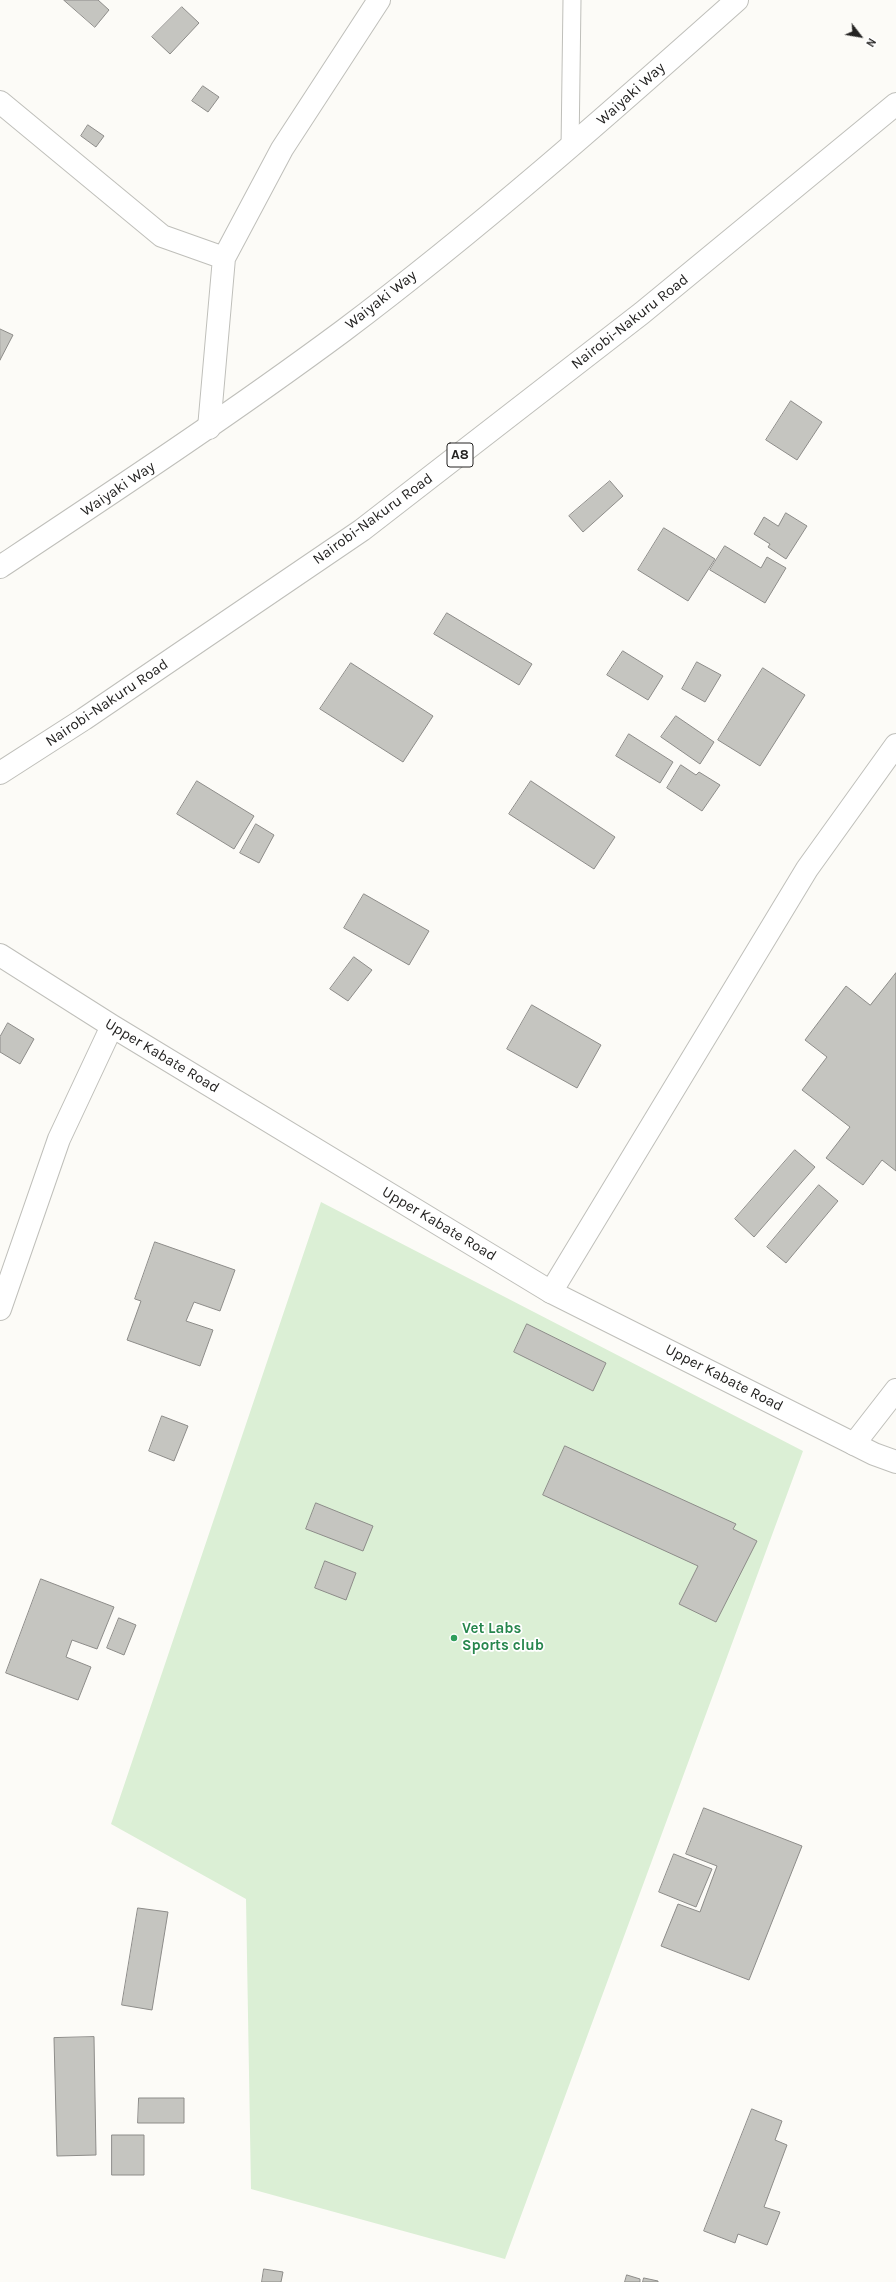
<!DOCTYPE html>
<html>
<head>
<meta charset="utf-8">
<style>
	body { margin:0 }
	#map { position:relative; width:896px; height:2282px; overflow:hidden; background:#fcfbf7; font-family:Karla,sans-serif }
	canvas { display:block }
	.north { position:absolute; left:840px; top:16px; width:40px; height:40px; -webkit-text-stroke:3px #fff; paint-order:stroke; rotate:121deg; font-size:11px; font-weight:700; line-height:16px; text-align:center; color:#242322 }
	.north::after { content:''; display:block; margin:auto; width:14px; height:18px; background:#242322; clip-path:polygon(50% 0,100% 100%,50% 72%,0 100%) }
</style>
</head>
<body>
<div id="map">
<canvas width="896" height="2282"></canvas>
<div class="north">N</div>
</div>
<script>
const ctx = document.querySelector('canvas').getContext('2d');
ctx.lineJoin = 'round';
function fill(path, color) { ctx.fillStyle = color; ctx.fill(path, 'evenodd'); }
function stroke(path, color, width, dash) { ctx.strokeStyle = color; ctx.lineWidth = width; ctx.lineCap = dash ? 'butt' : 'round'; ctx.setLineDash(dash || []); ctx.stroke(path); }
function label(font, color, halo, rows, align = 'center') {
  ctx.font = font + ' Karla,sans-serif'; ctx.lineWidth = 3.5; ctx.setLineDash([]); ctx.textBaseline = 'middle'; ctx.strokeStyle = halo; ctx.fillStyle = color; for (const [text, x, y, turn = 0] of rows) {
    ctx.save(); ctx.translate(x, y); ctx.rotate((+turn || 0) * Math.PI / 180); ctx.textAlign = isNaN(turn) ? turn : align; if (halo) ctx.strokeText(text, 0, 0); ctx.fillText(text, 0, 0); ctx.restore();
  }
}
fill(new Path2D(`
	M 321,1202 L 803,1451 L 505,2259 L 251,2189 L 246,1899 L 111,1824 Z`), '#dbefd5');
const building = new Path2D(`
	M 64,0 L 98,0 L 109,10 L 95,27 Z
	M 182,7 L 199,23 L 170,54 L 152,37 Z
	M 203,86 L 219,97 L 208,112 L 192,101 Z
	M 88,125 L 104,136 L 96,147 L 81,136 Z
	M 0,329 L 13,335 L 0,360 Z
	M 791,401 L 822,422 L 797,460 L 766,440 Z
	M 610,481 L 623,496 L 583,532 L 569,516 Z
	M 786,513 L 807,526 L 786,559 L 768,547 L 770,544 L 754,534 L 764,517 L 778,526 Z
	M 664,528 L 715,559 L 688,601 L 638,570 Z
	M 725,546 L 761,568 L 767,557 L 786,568 L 765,603 L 710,570 Z
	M 447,613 L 532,664 L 519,685 L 434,634 Z
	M 623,651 L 663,676 L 648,700 L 607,675 Z
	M 697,662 L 721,675 L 705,702 L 682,689 Z
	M 351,663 L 433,716 L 403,762 L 320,709 Z
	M 763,668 L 805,695 L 760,766 L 718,740 Z
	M 676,716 L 714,742 L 700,764 L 661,737 Z
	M 629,734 L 673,762 L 660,783 L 616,756 Z
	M 681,765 L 696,775 L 699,772 L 720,785 L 702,811 L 667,788 Z
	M 197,781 L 254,816 L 234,849 L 177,814 Z
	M 531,781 L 615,837 L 594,869 L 509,814 Z
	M 256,824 L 274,835 L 259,863 L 240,853 Z
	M 364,894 L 429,931 L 409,965 L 344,928 Z
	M 354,957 L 372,970 L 348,1001 L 330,989 Z
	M 896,973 L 896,1171 L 882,1160 L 863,1185 L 826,1158 L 850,1127 L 802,1090 L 827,1057 L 805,1040 L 846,986 L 870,1005 Z
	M 532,1005 L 601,1045 L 577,1088 L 507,1049 Z
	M 8,1023 L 34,1039 L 20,1064 L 0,1052 L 0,1037 Z
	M 795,1150 L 815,1167 L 754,1237 L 735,1219 Z
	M 819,1185 L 838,1201 L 786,1263 L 767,1247 Z
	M 155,1242 L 235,1270 L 220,1311 L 194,1302 L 186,1321 L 213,1330 L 200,1366 L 127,1340 L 141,1301 L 135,1299 Z
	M 527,1324 L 606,1363 L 593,1391 L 514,1352 Z
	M 162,1416 L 188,1426 L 174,1461 L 149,1451 Z
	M 565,1446 L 736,1524 L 733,1529 L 757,1541 L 716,1622 L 679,1604 L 698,1566 L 543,1495 Z
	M 316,1503 L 373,1526 L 363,1551 L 306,1529 Z
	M 325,1561 L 356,1573 L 346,1600 L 315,1588 Z
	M 41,1579 L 114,1607 L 97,1649 L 72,1640 L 66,1657 L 91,1667 L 78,1700 L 6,1673 Z
	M 119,1618 L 136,1625 L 124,1655 L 107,1648 Z
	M 704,1808 L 802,1846 L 749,1980 L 661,1946 L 678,1904 L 700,1912 L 717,1866 L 686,1854 Z
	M 674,1854 L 712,1869 L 696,1907 L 659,1892 Z
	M 138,1908 L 168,1912 L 152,2010 L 122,2005 Z
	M 94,2037 L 96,2155 L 57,2156 L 54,2038 Z
	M 139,2098 L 184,2098 L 184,2123 L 138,2123 Z
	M 752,2109 L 782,2121 L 775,2140 L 787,2145 L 764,2207 L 780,2212 L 767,2245 L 738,2234 L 735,2243 L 704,2231 Z
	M 112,2135 L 144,2135 L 144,2175 L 112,2175 Z
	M 264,2269 L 283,2272 L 281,2282 L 262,2282 Z
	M 627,2275 L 640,2279 L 640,2282 L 625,2282 Z
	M 644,2278 L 658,2281 L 658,2282 L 643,2282 Z`);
fill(building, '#c5c5c0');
stroke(building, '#8d8c89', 1);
const lane = new Path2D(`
	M 570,149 L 572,0`);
const street = new Path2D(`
	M 0,102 L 162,236 L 224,258 L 209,428
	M 224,258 L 282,149 L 379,0
	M 0,955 L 112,1026 L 551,1292 L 807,869 L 896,745
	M 0,1309 L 59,1139 L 112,1026
	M 854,1444 L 896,1390`);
const secondary = new Path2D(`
	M 551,1292 L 874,1454 L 896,1462`);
const highway = new Path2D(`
	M 0,567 C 116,490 231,414 343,331 C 480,228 609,114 737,0
	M 0,773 L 84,719 L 362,530 L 642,313 L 896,104`);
stroke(lane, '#bfbfba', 19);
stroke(street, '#bfbfba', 24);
stroke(secondary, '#bfbfba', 24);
stroke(highway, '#bfbfba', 24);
stroke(lane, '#fff', 17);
stroke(street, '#fff', 22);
stroke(secondary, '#fff', 22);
stroke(highway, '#fff', 22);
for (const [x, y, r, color] of [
	[454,1638,4,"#2e9e5b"]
]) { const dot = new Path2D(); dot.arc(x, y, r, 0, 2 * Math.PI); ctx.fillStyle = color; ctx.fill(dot); stroke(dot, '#fff', 1.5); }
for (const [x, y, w] of [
	[460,455,26]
]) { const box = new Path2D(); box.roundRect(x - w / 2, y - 12, w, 24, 3); ctx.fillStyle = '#fff'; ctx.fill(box); stroke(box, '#242322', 1); }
label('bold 14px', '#242322', null, [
	["A8",460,455]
]);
label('15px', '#242322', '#fff', [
	["Waiyaki Way",631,94,-42],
	["Waiyaki Way",381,300,-38],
	["Nairobi-Nakuru Road",630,322,-38],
	["Waiyaki Way",118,489,-34],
	["Nairobi-Nakuru Road",373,519,-36],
	["Nairobi-Nakuru Road",107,703,-34],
	["Upper Kabate Road",162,1056,31],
	["Upper Kabate Road",439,1224,31],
	["Upper Kabate Road",724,1378,27]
]);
label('bold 15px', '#27864d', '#fff', [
	["Vet Labs",462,1629],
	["Sports club",462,1646]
], 'left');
</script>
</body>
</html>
